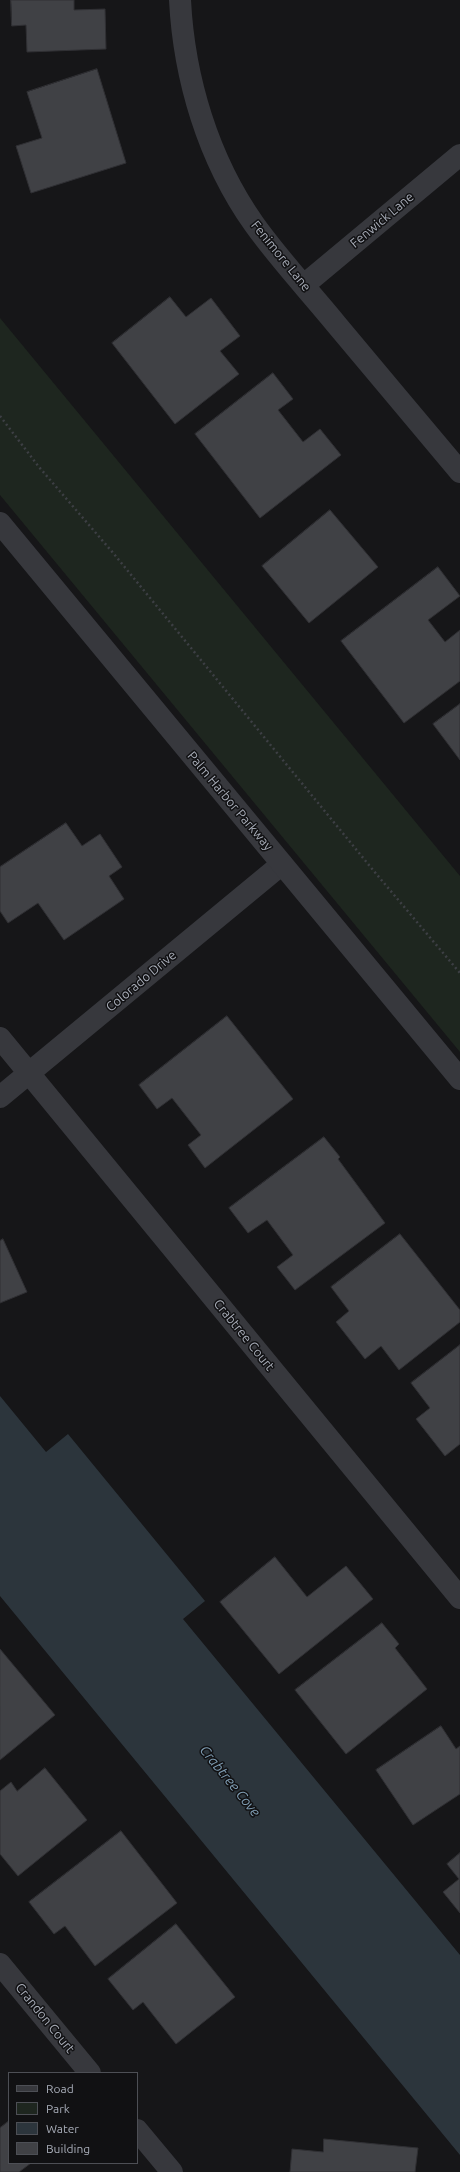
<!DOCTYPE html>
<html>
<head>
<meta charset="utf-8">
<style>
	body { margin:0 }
	#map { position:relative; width:460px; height:2172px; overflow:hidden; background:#161618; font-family:Ubuntu,sans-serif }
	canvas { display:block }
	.legend { position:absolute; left:8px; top:2072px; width:130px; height:92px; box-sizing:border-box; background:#111113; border:1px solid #4d4f55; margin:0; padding:5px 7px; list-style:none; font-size:12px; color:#a8adb8 }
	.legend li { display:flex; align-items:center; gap:8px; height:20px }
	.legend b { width:20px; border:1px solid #4d4f55 }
</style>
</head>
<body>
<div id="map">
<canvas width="460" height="2172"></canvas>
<ul class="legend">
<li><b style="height:5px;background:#37383d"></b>Road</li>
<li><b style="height:11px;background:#1e261f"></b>Park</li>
<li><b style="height:11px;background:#2c353c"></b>Water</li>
<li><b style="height:11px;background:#404145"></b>Building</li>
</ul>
</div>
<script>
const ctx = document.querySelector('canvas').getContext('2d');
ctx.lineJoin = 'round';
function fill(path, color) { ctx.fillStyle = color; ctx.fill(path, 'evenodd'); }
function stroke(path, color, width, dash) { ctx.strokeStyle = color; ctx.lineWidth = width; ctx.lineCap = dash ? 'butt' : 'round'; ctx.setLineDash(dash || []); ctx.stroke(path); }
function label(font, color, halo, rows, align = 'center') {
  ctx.font = font + ' Ubuntu,sans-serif'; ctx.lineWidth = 3; ctx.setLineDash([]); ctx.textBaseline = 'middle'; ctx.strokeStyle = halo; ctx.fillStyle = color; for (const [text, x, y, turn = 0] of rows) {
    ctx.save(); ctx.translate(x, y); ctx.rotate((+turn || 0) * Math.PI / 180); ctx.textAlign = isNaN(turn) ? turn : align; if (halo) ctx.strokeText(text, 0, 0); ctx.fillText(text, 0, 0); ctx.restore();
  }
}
fill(new Path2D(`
	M 0,318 L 460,876 L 460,1052 L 0,495 Z`), '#1e261f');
fill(new Path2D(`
	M 0,1396 L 46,1452 L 68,1434 L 205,1601 L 183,1619 L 460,1955 L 460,2155 L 0,1596 Z`), '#2c353c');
const building = new Path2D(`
	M 11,0 L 74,0 L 74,10 L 105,9 L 106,49 L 27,52 L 26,25 L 12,26 Z
	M 97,69 L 126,163 L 31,193 L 16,146 L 42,138 L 27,92 Z
	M 170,297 L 186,317 L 211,298 L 240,336 L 220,351 L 239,374 L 175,424 L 112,343 Z
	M 273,373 L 293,399 L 278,410 L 303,442 L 320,429 L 341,455 L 260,518 L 195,434 Z
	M 330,510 L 378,567 L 309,623 L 262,566 Z
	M 438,567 L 460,596 L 428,620 L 445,642 L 460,630 L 460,681 L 404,723 L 341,641 Z
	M 460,704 L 460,760 L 433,724 Z
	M 66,823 L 82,846 L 100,834 L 122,867 L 109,876 L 124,899 L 64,940 L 38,903 L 8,923 L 0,911 L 0,867 Z
	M 227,1016 L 293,1099 L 205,1168 L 188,1145 L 201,1135 L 172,1098 L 157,1109 L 139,1085 Z
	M 324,1137 L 340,1157 L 338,1159 L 385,1223 L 295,1290 L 277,1267 L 293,1255 L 267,1220 L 248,1233 L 229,1208 Z
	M 400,1234 L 460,1310 L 460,1322 L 399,1370 L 381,1346 L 365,1359 L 336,1322 L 349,1311 L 331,1287 Z
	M 3,1239 L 27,1292 L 0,1303 L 0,1241 Z
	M 460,1345 L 460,1444 L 445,1456 L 416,1419 L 430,1408 L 411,1383 Z
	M 275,1557 L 307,1597 L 346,1566 L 373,1599 L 279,1674 L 220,1602 Z
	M 382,1623 L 399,1644 L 395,1648 L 427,1689 L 346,1754 L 295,1690 Z
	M 0,1649 L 55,1715 L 0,1760 Z
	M 441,1726 L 456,1749 L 460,1746 L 460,1794 L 413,1825 L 376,1770 Z
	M 45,1768 L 87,1820 L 18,1876 L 0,1854 L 0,1791 L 11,1782 L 17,1791 Z
	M 121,1831 L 177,1903 L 95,1966 L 65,1926 L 54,1934 L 29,1902 Z
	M 460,1853 L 460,1913 L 443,1892 L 459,1879 L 447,1864 Z
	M 176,1924 L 235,1997 L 176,2044 L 143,2002 L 133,2010 L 108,1979 Z
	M 9,2121 L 9,2163 L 31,2163 L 19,2172 L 0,2172 L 0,2128 Z
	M 324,2139 L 418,2148 L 415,2172 L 290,2172 L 292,2149 L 323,2152 Z`);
fill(building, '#404145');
stroke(building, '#303034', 1);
stroke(new Path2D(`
	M 0,416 L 39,467 L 114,554 L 373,870 L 460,973`), '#3d3f44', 2.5, [2, 3]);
stroke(new Path2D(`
	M 180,0 C 184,78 208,159 254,224 C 279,259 309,291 336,324 C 377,373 419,423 460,472
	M 304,285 L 460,155
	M 0,1038 L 460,1598
	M 0,1097 L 282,864
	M 0,1964 L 90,2073
	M 137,2130 L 172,2172`), '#37383d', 22);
stroke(new Path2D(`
	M 0,523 L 460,1079`), '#37383d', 22);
label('13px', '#a8adb8', '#111113', [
	["Fenwick Lane",382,220,-40],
	["Fenimore Lane",281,256,51],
	["Palm Harbor Parkway",230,801,50],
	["Colorado Drive",141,981,-40],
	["Crabtree Court",244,1335,51],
	["Crandon Court",45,2018,51]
]);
label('italic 14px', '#7f9db3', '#111113', [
	["Crabtree Cove",230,1781,51]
]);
</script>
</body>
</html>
